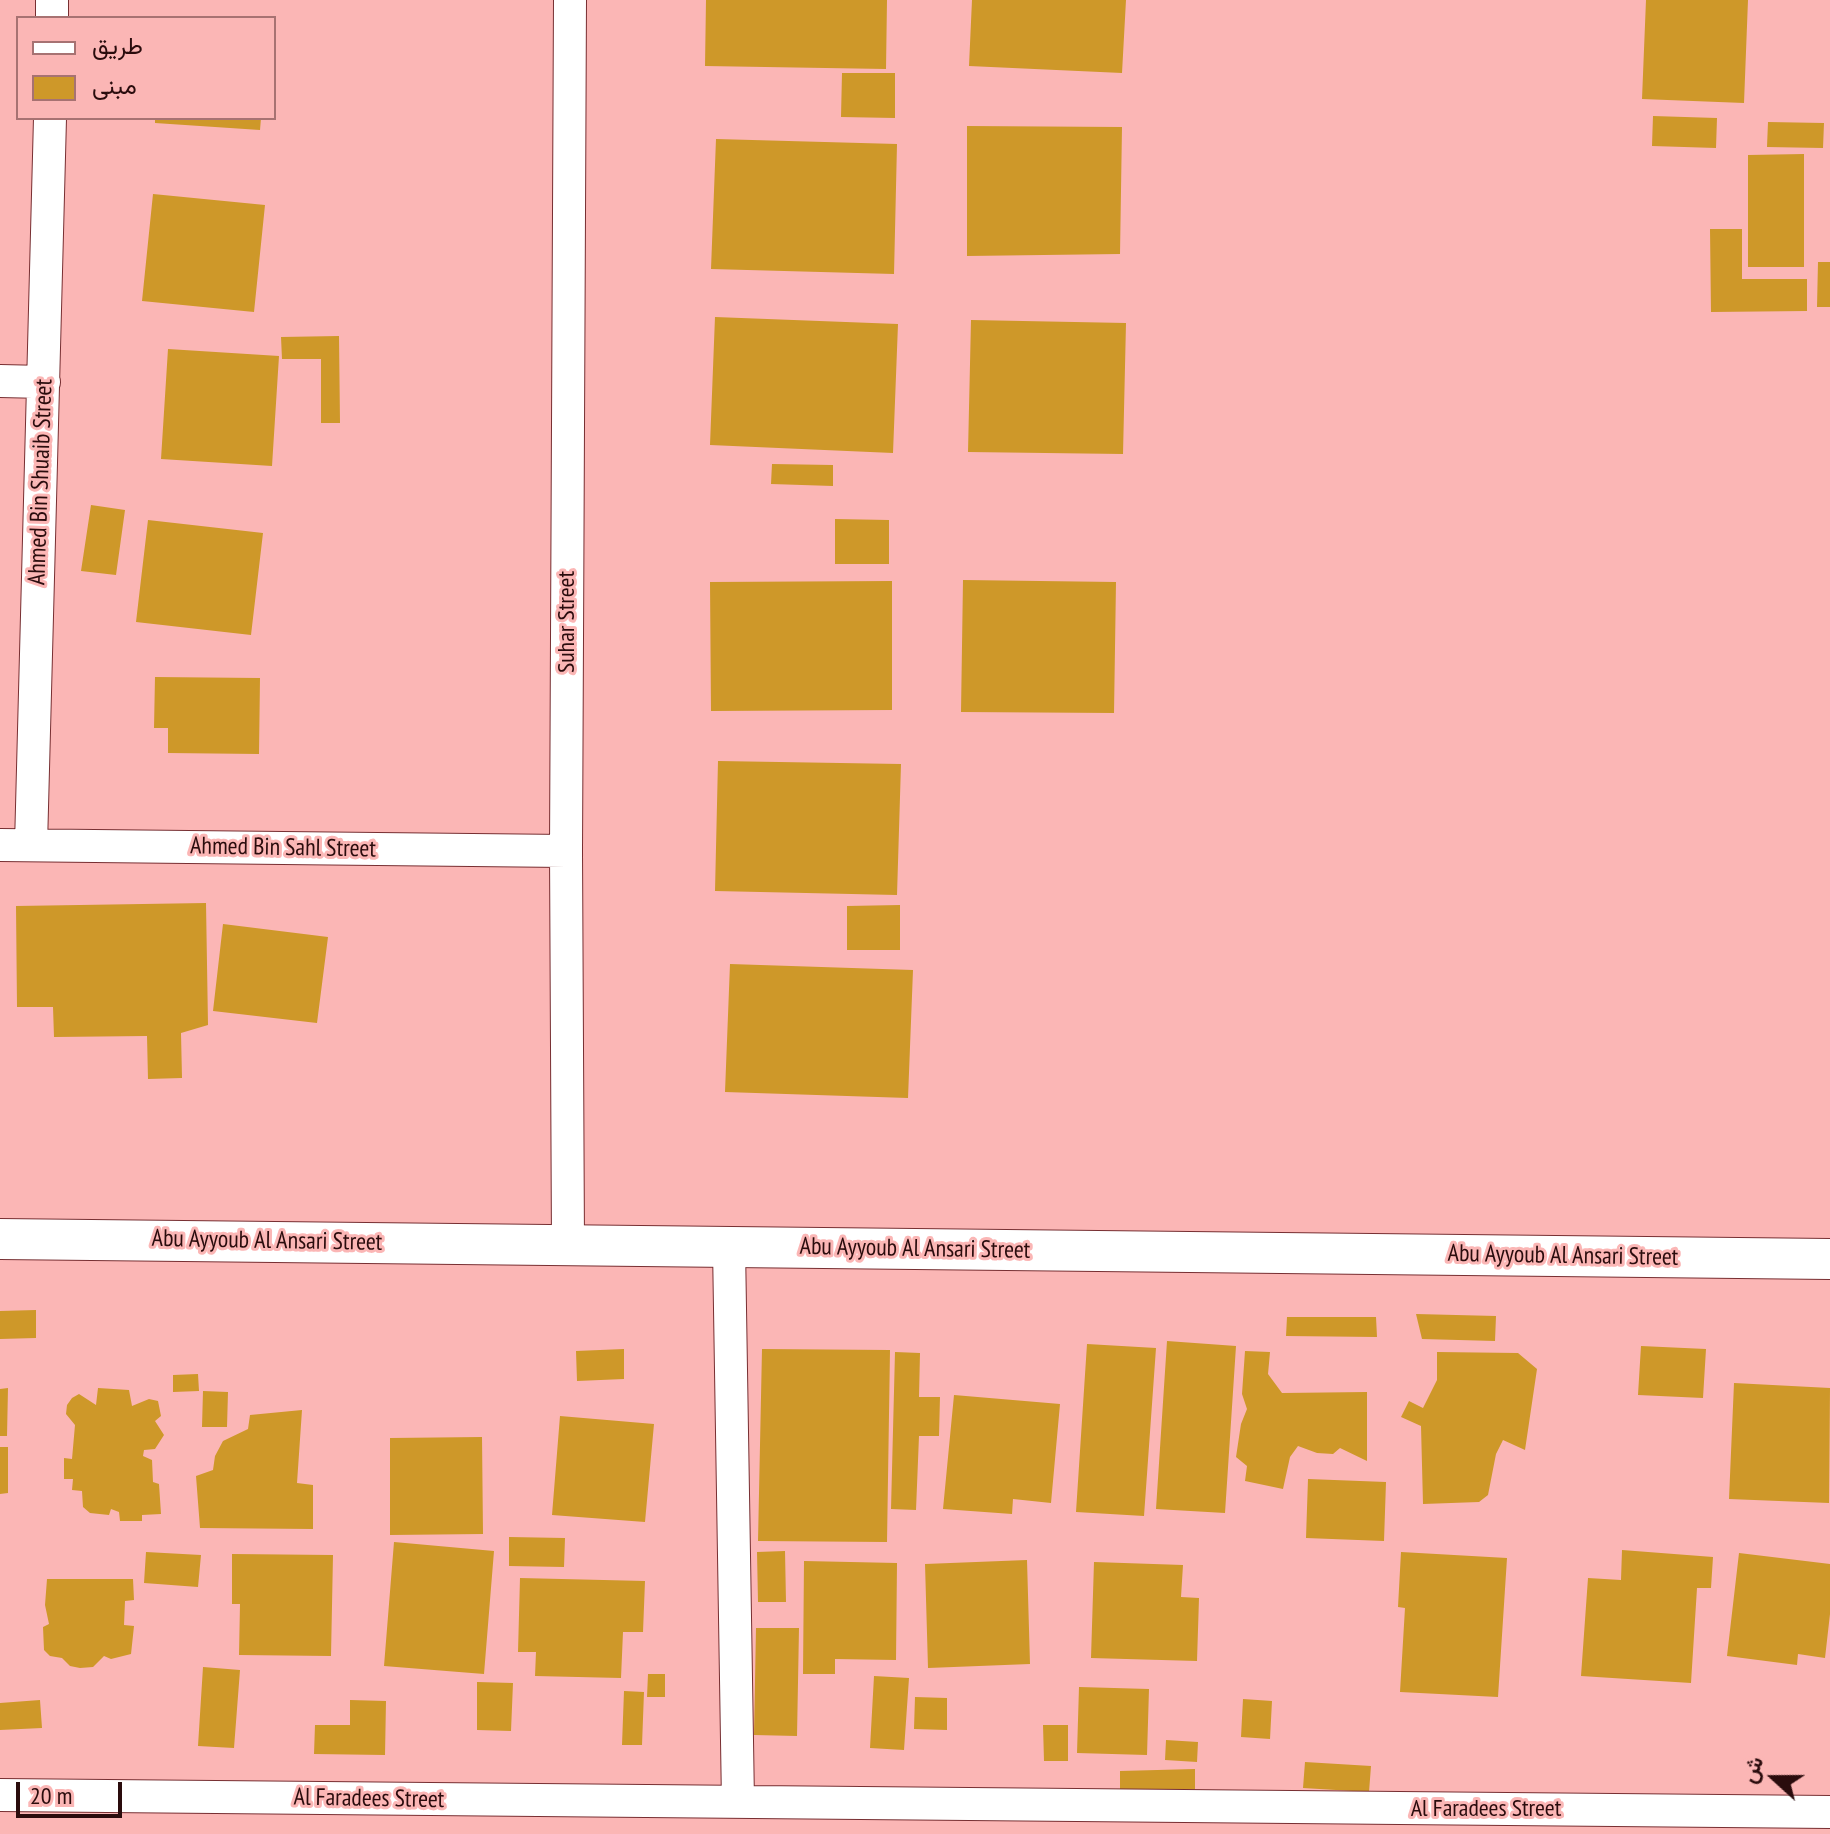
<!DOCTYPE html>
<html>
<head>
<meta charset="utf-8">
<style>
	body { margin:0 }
	#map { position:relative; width:1830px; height:1834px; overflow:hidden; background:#fbb6b5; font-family:"PT Sans Narrow",Vazirmatn,sans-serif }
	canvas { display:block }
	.legend { position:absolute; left:16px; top:16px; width:260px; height:104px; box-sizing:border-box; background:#fbb6b5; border:2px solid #a77272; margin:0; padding:10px 14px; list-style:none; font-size:24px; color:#2a0c0d }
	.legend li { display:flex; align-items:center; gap:16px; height:40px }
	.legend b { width:40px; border:2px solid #a77272 }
	.north { position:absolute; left:1734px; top:1738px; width:80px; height:80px; -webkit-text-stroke:6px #fbb6b5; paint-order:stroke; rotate:291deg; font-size:22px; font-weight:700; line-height:32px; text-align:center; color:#2a0c0d }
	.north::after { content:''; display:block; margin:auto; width:28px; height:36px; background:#2a0c0d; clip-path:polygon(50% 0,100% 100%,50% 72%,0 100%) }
	.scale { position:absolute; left:16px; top:1782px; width:106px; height:36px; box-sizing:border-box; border:4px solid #2a0c0d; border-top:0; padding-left:10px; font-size:24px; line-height:28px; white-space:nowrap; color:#2a0c0d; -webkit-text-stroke:6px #fbb6b5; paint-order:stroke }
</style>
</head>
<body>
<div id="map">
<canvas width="1830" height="1834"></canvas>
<ul class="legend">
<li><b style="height:10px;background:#fff"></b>طريق</li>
<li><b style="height:22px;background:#ce9829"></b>مبنى</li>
</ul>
<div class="north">ش</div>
<div class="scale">20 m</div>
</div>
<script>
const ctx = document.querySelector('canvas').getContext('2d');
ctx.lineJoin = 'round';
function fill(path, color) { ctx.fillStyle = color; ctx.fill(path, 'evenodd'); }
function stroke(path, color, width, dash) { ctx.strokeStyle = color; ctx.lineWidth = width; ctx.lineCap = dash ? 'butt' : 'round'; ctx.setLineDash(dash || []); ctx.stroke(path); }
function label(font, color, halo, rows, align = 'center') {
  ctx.font = font + ' "PT Sans Narrow",sans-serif'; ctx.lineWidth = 6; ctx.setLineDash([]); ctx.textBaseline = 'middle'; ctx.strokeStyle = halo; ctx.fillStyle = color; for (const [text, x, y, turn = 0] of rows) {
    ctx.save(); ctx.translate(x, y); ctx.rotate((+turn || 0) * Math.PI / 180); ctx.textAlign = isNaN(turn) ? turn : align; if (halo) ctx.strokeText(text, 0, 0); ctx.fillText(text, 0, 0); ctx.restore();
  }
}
fill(new Path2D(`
	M 706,0 L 887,0 L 886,69 L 705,66 Z
	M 972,0 L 1126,0 L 1122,73 L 969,66 Z
	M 1646,0 L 1748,0 L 1744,103 L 1642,99 Z
	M 842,73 L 895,73 L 895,118 L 841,117 Z
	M 1653,116 L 1717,118 L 1716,148 L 1652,146 Z
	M 155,118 L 261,118 L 260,130 L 155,123 Z
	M 1768,122 L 1824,123 L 1823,148 L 1767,147 Z
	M 967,126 L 1122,127 L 1120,254 L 967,256 Z
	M 716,139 L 897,144 L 894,274 L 711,269 Z
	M 1804,154 L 1804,267 L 1748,267 L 1748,155 Z
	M 153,194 L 265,205 L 254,312 L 142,301 Z
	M 1710,229 L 1742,229 L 1742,279 L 1807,279 L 1807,311 L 1711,312 Z
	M 1818,262 L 1830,262 L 1830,307 L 1817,307 Z
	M 715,317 L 898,324 L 893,453 L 710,445 Z
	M 971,320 L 1126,323 L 1123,454 L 968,452 Z
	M 339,336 L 340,423 L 321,423 L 321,359 L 282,359 L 281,337 Z
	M 168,349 L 279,356 L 272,466 L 161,459 Z
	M 772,464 L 833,465 L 833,486 L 771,484 Z
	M 91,505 L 125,510 L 116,575 L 81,571 Z
	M 835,519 L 889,520 L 889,564 L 835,564 Z
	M 148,520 L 263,533 L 251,635 L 136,622 Z
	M 963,580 L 1116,582 L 1114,713 L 961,712 Z
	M 892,581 L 892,710 L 711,711 L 710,582 Z
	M 155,677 L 260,678 L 259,754 L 168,753 L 168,728 L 154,728 Z
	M 718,761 L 901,764 L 897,895 L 715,891 Z
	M 206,903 L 208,1025 L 181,1033 L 182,1078 L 148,1079 L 147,1036 L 54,1037 L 53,1007 L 17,1007 L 16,906 Z
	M 900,905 L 900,950 L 847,950 L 847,906 Z
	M 223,924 L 328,937 L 317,1023 L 213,1011 Z
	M 730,964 L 913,970 L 908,1098 L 725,1092 Z
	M 36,1310 L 36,1338 L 0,1339 L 0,1311 Z
	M 1416,1314 L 1496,1316 L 1495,1341 L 1422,1339 Z
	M 1287,1317 L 1376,1317 L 1377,1337 L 1286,1336 Z
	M 1167,1341 L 1236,1346 L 1225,1513 L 1156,1509 Z
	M 1087,1344 L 1156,1348 L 1144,1516 L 1076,1512 Z
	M 1641,1346 L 1706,1349 L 1703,1398 L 1638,1395 Z
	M 624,1349 L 624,1379 L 577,1381 L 576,1351 Z
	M 762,1349 L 890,1350 L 887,1542 L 758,1541 Z
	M 1245,1351 L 1270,1352 L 1268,1374 L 1282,1393 L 1367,1392 L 1367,1461 L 1340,1448 L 1333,1454 L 1317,1453 L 1298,1446 L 1290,1457 L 1283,1489 L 1245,1481 L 1247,1466 L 1236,1457 L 1241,1424 L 1247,1409 L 1242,1394 Z
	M 895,1352 L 920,1353 L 919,1397 L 940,1397 L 939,1436 L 919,1436 L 916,1510 L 891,1509 Z
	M 1437,1352 L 1518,1353 L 1537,1369 L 1525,1450 L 1503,1440 L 1496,1454 L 1488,1495 L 1479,1502 L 1423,1504 L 1421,1426 L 1401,1417 L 1409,1401 L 1423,1408 L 1437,1380 Z
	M 198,1374 L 199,1391 L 173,1392 L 173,1375 Z
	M 1734,1383 L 1830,1388 L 1829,1503 L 1729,1499 Z
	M 8,1388 L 7,1436 L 0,1436 L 0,1389 Z
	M 98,1388 L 129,1390 L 132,1406 L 149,1399 L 158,1401 L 161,1416 L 155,1421 L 164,1435 L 155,1449 L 144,1450 L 143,1456 L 152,1460 L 153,1482 L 159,1484 L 161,1514 L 142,1515 L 142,1521 L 120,1521 L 119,1512 L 111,1509 L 109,1515 L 90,1513 L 83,1507 L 82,1491 L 72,1490 L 73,1479 L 64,1479 L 64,1458 L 72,1459 L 75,1425 L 66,1414 L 67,1405 L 72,1398 L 79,1394 L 96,1405 Z
	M 203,1391 L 228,1392 L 227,1427 L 202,1427 Z
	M 954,1395 L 1060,1404 L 1051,1503 L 1013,1499 L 1012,1514 L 943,1509 Z
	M 302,1410 L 297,1483 L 313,1485 L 313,1529 L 200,1528 L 196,1476 L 213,1470 L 215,1456 L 223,1441 L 248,1429 L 250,1415 Z
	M 560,1416 L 654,1424 L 645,1522 L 552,1515 Z
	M 482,1437 L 483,1534 L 390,1535 L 390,1438 Z
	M 0,1447 L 8,1447 L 8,1493 L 0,1494 Z
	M 1308,1479 L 1386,1482 L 1384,1541 L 1306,1538 Z
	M 509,1537 L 565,1538 L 564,1567 L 509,1566 Z
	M 394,1542 L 494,1551 L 484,1674 L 384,1666 Z
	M 1622,1550 L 1713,1557 L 1711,1588 L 1697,1588 L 1691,1683 L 1581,1676 L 1588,1578 L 1621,1580 Z
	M 785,1551 L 786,1602 L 758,1602 L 757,1552 Z
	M 146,1552 L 201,1555 L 198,1587 L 144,1583 Z
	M 1401,1552 L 1507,1558 L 1498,1697 L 1400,1692 L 1405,1608 L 1398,1607 Z
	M 1739,1553 L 1830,1564 L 1830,1614 L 1825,1658 L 1798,1654 L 1797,1665 L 1727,1656 Z
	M 232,1554 L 333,1555 L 331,1656 L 239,1655 L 240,1604 L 232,1604 Z
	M 1027,1560 L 1030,1664 L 928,1668 L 925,1564 Z
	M 804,1561 L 897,1563 L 896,1660 L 835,1659 L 835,1674 L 803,1674 Z
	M 1094,1562 L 1183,1565 L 1181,1597 L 1199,1598 L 1197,1661 L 1091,1658 Z
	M 520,1578 L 645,1581 L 643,1632 L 623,1632 L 621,1678 L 535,1676 L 536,1652 L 518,1652 Z
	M 47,1579 L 133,1579 L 134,1600 L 125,1601 L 124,1625 L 134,1626 L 131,1654 L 111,1659 L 104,1656 L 93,1667 L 80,1668 L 70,1666 L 62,1658 L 50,1656 L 44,1650 L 43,1627 L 49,1624 L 45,1605 Z
	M 756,1628 L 799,1628 L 797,1736 L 754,1735 Z
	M 203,1667 L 240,1670 L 234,1748 L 198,1746 Z
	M 648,1674 L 665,1674 L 665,1697 L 647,1697 Z
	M 874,1676 L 909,1678 L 904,1750 L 870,1748 Z
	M 477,1682 L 513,1683 L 511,1731 L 477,1730 Z
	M 1079,1687 L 1149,1689 L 1147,1755 L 1077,1753 Z
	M 624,1691 L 644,1692 L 642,1745 L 622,1745 Z
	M 915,1697 L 947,1698 L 947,1730 L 914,1729 Z
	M 1243,1699 L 1272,1701 L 1270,1739 L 1241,1737 Z
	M 40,1700 L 42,1728 L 0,1730 L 0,1703 Z
	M 350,1700 L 386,1701 L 385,1755 L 314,1754 L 315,1725 L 350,1725 Z
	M 1043,1725 L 1068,1725 L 1068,1761 L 1044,1761 Z
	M 1166,1740 L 1198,1742 L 1197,1762 L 1165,1760 Z
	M 1305,1762 L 1371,1766 L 1369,1792 L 1303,1788 Z
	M 1195,1769 L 1195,1789 L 1120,1790 L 1120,1771 Z`), '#ce9829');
const minor = new Path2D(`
	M 52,18 L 52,0
	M 0,381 L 44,382
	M 0,845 L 566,851
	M 31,845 L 50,118
	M 568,1244 L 566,851 L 570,0
	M 729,1247 L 738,1802
	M 0,1795 L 1830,1812`);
const tertiary = new Path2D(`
	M 0,1239 L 1830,1259`);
stroke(minor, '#772f32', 34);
stroke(tertiary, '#772f32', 42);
stroke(minor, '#fff', 32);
stroke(tertiary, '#fff', 40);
label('24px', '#2a0c0d', '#fbb6b5', [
	["Ahmed Bin Shuaib Street",41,482,-88],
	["Suhar Street",567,622,-90],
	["Ahmed Bin Sahl Street",283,848,1],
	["Abu Ayyoub Al Ansari Street",267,1241,1],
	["Abu Ayyoub Al Ansari Street",915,1249,1],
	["Abu Ayyoub Al Ansari Street",1563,1256,1],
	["Al Faradees Street",369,1799,1],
	["Al Faradees Street",1486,1809]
]);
</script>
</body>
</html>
